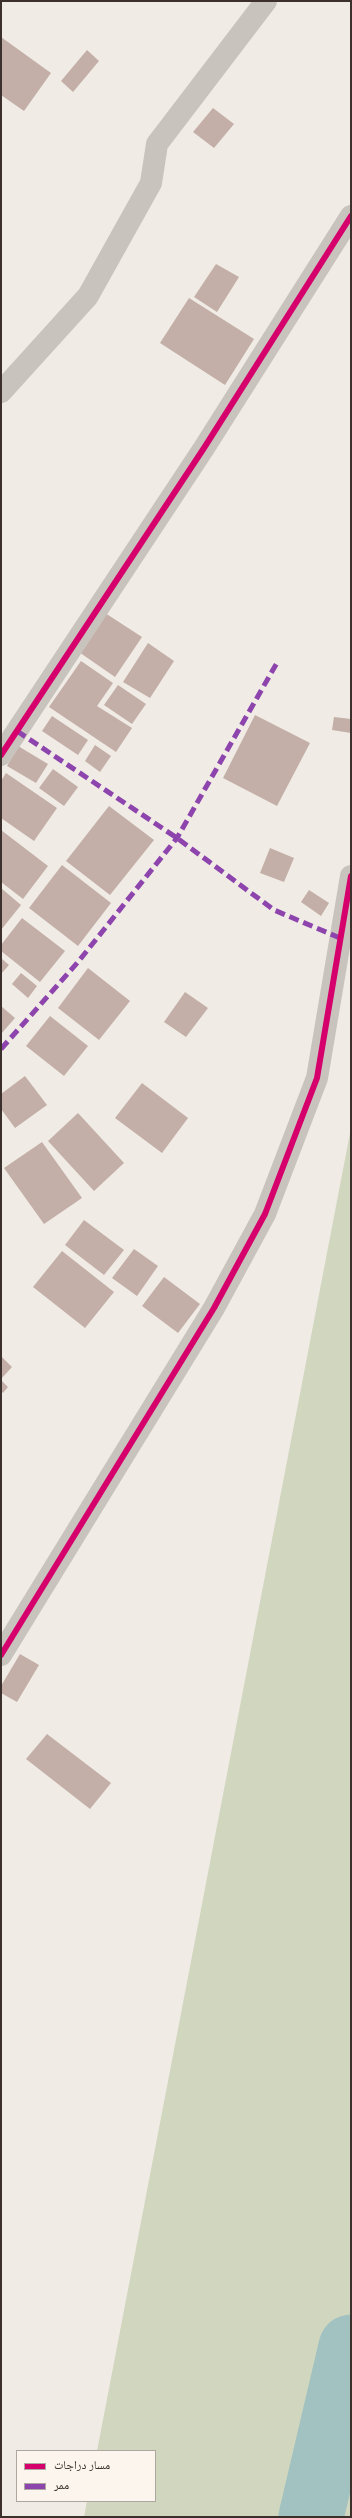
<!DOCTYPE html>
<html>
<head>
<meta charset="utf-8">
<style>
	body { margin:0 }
	#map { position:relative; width:352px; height:2518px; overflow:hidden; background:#f0ebe5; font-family:Overpass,"Noto Naskh Arabic",sans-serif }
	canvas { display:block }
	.frame { position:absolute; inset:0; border:2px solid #3b302b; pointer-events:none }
	.legend { position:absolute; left:16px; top:2450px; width:140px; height:52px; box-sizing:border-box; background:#fbf5ee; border:1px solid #aea6a0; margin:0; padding:5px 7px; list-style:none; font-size:12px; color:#3b302b }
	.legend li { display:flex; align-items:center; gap:8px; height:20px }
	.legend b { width:20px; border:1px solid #aea6a0 }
</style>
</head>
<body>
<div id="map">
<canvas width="352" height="2518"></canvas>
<div class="frame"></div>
<ul class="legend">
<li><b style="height:5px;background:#d6006c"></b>مسار دراجات</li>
<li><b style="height:5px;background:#8e44ad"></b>ممر</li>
</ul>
</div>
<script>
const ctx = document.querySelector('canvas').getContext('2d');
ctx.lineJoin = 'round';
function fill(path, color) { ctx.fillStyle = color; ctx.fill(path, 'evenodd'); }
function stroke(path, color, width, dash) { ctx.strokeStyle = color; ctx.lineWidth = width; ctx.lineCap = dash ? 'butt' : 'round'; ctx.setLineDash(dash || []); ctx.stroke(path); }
fill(new Path2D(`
	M 351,1128 L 351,2517 L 84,2517 L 87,2501 L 155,2501 L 155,2451 L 97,2451 Z`), '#d1d6bf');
stroke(new Path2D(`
	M 311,2517 L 351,2347`), '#a1c2c1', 65);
fill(new Path2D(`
	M 1,37 L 51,73 L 24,111 L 1,95 Z
	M 87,50 L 99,61 L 73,92 L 61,81 Z
	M 213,108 L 234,124 L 214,148 L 193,132 Z
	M 216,264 L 239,277 L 217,312 L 194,297 Z
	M 189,298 L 254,339 L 225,385 L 160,343 Z
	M 102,611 L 142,637 L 115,677 L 76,650 Z
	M 148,643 L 174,661 L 150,698 L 123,682 Z
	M 81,661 L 113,683 L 97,706 L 132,728 L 116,752 L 49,707 Z
	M 118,685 L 146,704 L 132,724 L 104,705 Z
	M 255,715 L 310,743 L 277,806 L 223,778 Z
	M 52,716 L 88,740 L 78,755 L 42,731 Z
	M 334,717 L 351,719 L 351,733 L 332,730 Z
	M 95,745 L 111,756 L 100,772 L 85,761 Z
	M 18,746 L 48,764 L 36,783 L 7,766 Z
	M 53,769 L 78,787 L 64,806 L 39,788 Z
	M 6,773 L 57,808 L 34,841 L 1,818 L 1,781 Z
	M 109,806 L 154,840 L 110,895 L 66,861 Z
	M 1,830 L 48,866 L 23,899 L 1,882 Z
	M 270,848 L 294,858 L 284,882 L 260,873 Z
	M 62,865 L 111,903 L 78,946 L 29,908 Z
	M 1,888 L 21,905 L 1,930 Z
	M 309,890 L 329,903 L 321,916 L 301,902 Z
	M 22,918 L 65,951 L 40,982 L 1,951 L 1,945 Z
	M 1,958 L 9,965 L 1,974 Z
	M 88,968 L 130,1001 L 99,1040 L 58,1008 Z
	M 21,973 L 37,986 L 28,998 L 12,984 Z
	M 185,992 L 208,1008 L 186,1037 L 164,1022 Z
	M 1,1006 L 15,1018 L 1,1034 Z
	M 50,1016 L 88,1046 L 64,1076 L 26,1046 Z
	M 25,1076 L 47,1105 L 15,1128 L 1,1109 L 1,1094 Z
	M 142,1083 L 188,1118 L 162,1153 L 115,1118 Z
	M 78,1113 L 124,1163 L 94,1191 L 48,1141 Z
	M 42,1142 L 82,1198 L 44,1224 L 4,1168 Z
	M 84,1220 L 124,1250 L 104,1275 L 65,1245 Z
	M 134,1249 L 158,1266 L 137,1296 L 112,1278 Z
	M 62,1251 L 114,1292 L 85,1328 L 33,1287 Z
	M 164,1277 L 200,1304 L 178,1333 L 142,1306 Z
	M 1,1356 L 12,1367 L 1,1379 Z
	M 1,1380 L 8,1387 L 3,1393 L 1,1391 Z
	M 20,1654 L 39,1665 L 17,1702 L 1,1693 L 1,1686 Z
	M 47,1734 L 111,1783 L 90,1809 L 26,1759 Z`), '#c3afa7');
stroke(new Path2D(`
	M 1,392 L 88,296 L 151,183 L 157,144 L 266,1
	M 1,755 L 204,448 L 351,216
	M 1,1655 L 214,1308 L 265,1214 L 317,1078 L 351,876`), '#c9c3be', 22);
stroke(new Path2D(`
	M 17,731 L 177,838 L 274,910 L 340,938
	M 1,1049 L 78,962 L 177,838 L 278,661`), '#8e44ad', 5, [10, 5]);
stroke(new Path2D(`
	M 1,755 L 204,448 L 351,216
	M 1,1655 L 214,1308 L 265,1214 L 317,1078 L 351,876`), '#d6006c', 6);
</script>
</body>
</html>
